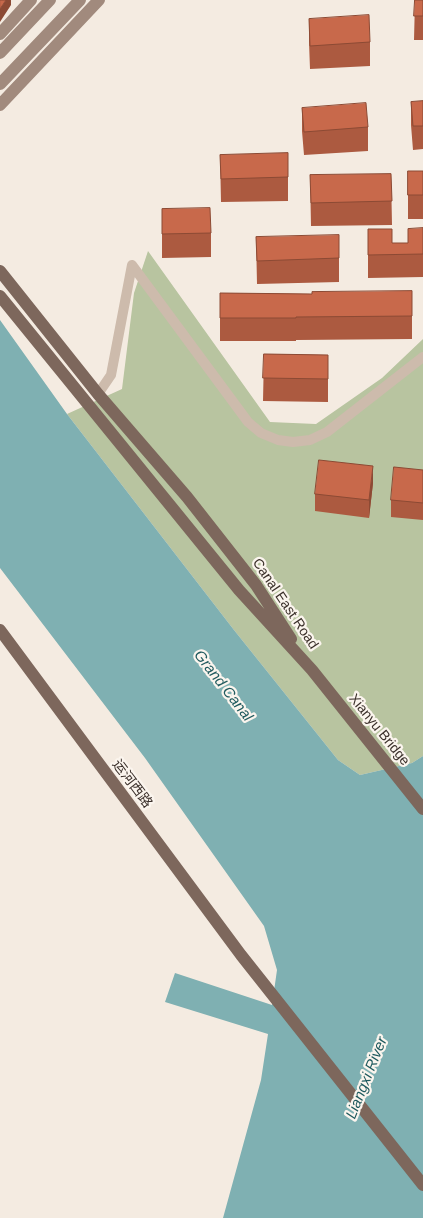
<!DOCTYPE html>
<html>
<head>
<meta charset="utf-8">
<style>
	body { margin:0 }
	canvas { display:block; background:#f4ebe1 }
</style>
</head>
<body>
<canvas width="423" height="1218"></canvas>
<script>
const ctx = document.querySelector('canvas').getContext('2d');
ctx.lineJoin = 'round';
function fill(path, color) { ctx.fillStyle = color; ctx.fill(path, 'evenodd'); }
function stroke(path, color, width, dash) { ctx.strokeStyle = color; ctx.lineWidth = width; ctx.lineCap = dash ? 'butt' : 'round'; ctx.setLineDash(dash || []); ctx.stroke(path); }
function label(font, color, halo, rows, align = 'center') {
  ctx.font = font + ' Arial,"Noto Sans SC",sans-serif'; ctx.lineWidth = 4.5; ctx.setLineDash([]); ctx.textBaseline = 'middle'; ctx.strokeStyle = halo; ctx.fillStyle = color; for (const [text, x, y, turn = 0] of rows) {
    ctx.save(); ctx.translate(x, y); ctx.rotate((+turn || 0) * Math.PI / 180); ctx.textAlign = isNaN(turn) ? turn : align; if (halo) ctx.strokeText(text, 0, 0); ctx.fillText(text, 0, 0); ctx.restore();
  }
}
fill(new Path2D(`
	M 148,251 L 270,422 L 316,424 L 382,378 L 423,339 L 423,756 L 412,763 L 360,775 L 338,760 L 234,630 L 67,414 L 122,389 L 134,293 Z`), '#b8c4a0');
fill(new Path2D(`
	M 0,320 L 67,414 L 234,630 L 338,760 L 360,775 L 412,763 L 423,756 L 423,1218 L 223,1218 L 261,1080 L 268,1034 L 165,1002 L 175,973 L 272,1005 L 277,970 L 264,926 L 145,758 L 0,568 Z`), '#7fb0b2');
stroke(new Path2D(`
	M 98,394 L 111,375 L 132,265 L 248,422 L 261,433 L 278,440 L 293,442 L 310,440 L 327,432 L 423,357`), '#cdbbac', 10);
stroke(new Path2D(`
	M 0,34 L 31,0
	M 0,53 L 50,0
	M 0,84 L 80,0
	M 0,105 L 99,0`), '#a18a7d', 12);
stroke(new Path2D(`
	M 0,271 L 98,394 L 187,497 L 256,585 L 291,639
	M 0,296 L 239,590 L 312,670 L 423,809
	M 0,630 L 241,955 L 423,1185`), '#7d675c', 12);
fill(new Path2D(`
	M 415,0 L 423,0 L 423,40 L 414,40 Z
	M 309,19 L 370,42 L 370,66 L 310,69 L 309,42 Z
	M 423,101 L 423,149 L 413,150 L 411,125 L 411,102 Z
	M 302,108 L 368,127 L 368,151 L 304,155 L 302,131 Z
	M 288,153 L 288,201 L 221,202 L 220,155 Z
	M 408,171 L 423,171 L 423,219 L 408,219 Z
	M 391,174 L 392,225 L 311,226 L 310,175 Z
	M 162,209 L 211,233 L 211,257 L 162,258 Z
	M 423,228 L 423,277 L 368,278 L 368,229 L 392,243 L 408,243 Z
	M 256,237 L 339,258 L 339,282 L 257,284 Z
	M 412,291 L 412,339 L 296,340 L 296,341 L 220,341 L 220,293 L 312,294 Z
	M 264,354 L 328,355 L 328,402 L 263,401 Z
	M 423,470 L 423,520 L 391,517 L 391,500 Z
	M 373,483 L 369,518 L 315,511 L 315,494 Z`), '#ac5a40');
fill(new Path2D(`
	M 6,0 L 11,0 L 11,5 L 0,22 L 0,9 Z
	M 373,466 L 373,483 L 369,518 L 369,500 Z`), '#8c4a34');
const building = new Path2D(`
	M 0,0 L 6,0 L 0,9 Z
	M 415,0 L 423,0 L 423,16 L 414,16 Z
	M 369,15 L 370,42 L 310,46 L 309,19 Z
	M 423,101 L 423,126 L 413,126 L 411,102 Z
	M 366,103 L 368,127 L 304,132 L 302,108 Z
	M 288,153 L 288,177 L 221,179 L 220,155 Z
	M 408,171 L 423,171 L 423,195 L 408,195 Z
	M 391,174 L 392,201 L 311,203 L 310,175 Z
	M 210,208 L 211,233 L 162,234 L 162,209 Z
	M 423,228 L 423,254 L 368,255 L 368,229 L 392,229 L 392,243 L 408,243 L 408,229 Z
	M 339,235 L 339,258 L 257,261 L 256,237 Z
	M 412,291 L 412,316 L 296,317 L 296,318 L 220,318 L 220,293 L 312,294 L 312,292 Z
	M 264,354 L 328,355 L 328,379 L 263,378 Z
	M 319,460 L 373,466 L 369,500 L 315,494 Z
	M 394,467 L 423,470 L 423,503 L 391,500 Z`);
fill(building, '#c8694b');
stroke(building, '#8c4a34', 1);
label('14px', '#3b302b', '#fbf5ee', [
	["Canal East Road",285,604,56],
	["Xianyu Bridge",379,730,51],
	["运河西路",132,784,53]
]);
label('italic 15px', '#1f5a5e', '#fbf5ee', [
	["Grand Canal",223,686,52],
	["Liangxi River",367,1078,-68]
]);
</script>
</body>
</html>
